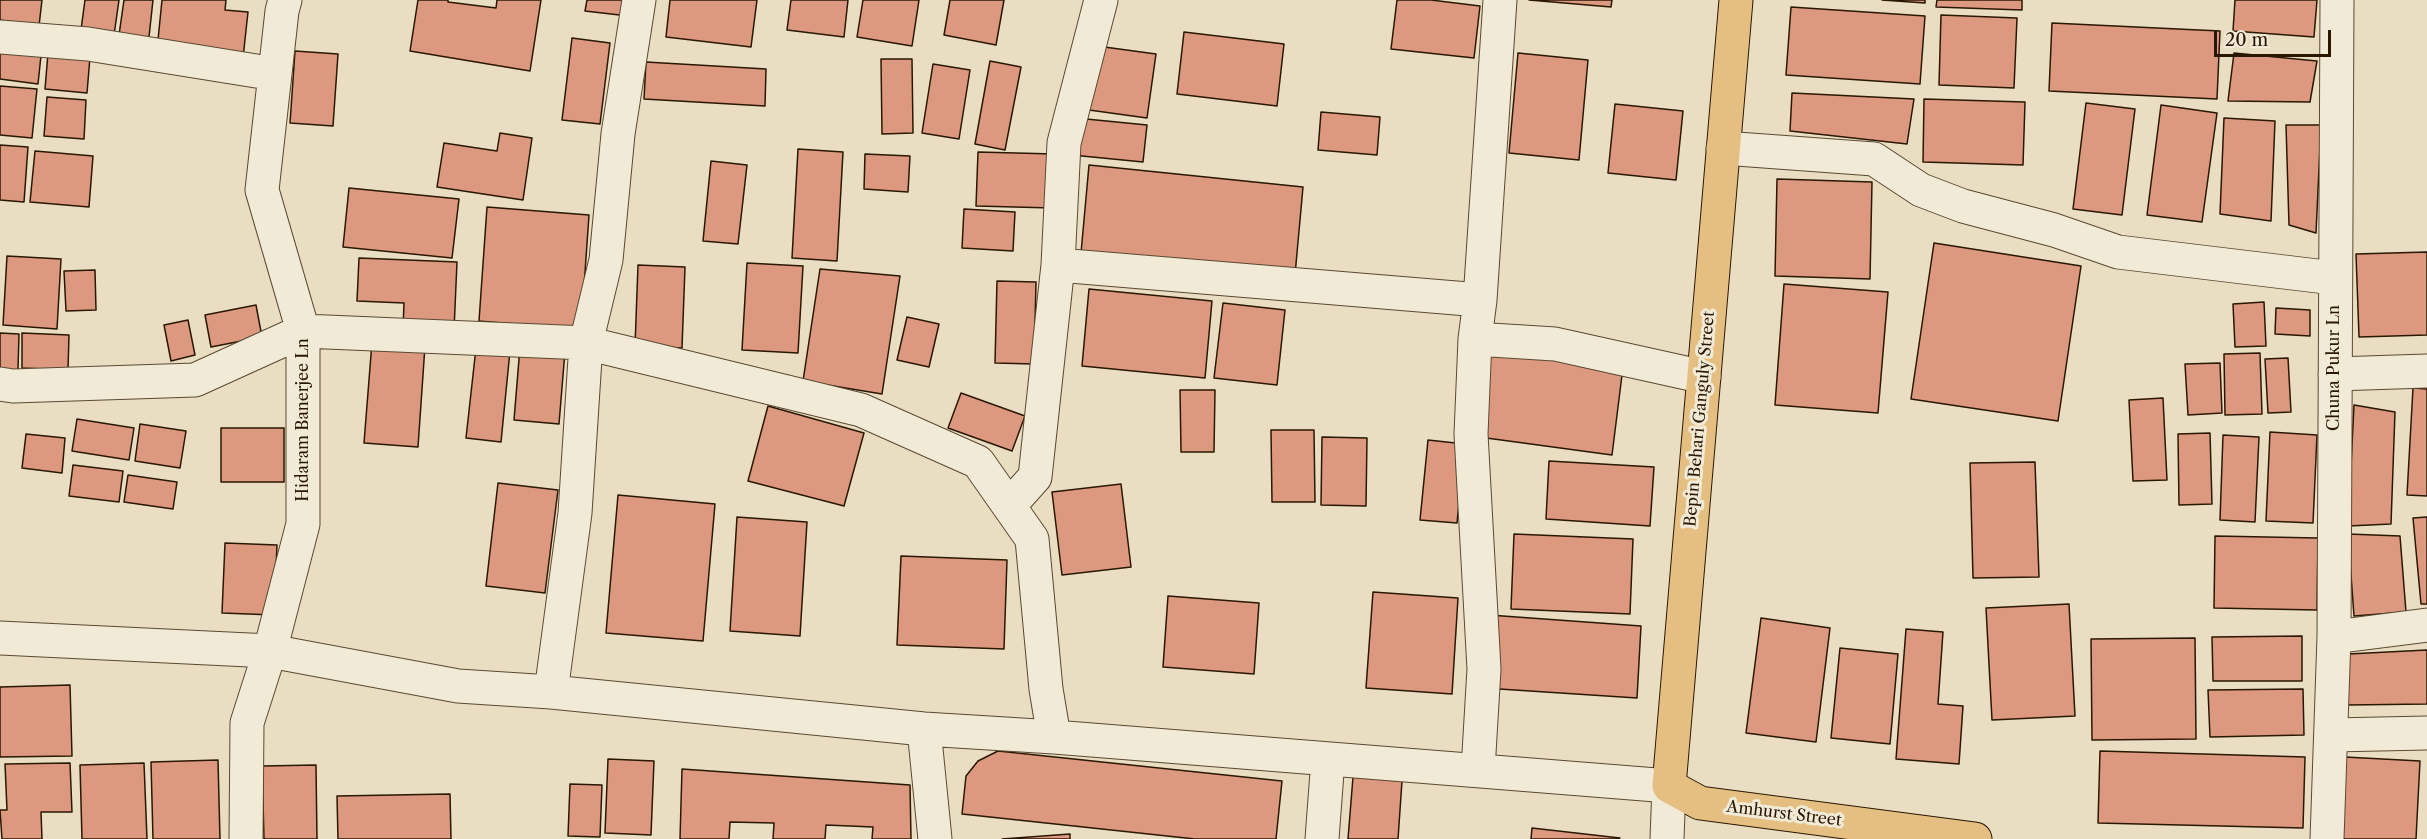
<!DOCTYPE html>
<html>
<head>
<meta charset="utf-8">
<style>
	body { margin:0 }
	#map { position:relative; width:2427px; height:839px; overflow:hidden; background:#eadec2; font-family:"Libre Caslon Text",serif }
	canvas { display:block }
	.scale { position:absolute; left:2214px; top:30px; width:117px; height:27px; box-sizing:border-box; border:3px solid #2a1701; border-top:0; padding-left:8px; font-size:18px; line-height:21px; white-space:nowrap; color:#2a1701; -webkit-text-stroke:4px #f1ead7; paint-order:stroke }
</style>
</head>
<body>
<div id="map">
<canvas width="2427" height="839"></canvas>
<div class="scale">20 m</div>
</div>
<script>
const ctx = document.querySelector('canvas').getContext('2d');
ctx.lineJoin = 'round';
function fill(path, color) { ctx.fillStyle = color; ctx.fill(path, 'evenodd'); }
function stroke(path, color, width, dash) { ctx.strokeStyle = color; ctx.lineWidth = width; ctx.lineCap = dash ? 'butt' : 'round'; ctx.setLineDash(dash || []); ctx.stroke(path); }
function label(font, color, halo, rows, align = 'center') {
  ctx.font = font + ' "Libre Caslon Text",serif'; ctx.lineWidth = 6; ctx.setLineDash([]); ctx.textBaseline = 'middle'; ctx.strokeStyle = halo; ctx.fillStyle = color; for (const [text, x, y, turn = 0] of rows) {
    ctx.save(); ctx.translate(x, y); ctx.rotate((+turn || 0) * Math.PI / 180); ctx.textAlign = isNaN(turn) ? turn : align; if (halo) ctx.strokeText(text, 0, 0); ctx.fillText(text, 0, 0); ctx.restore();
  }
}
const building = new Path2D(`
	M 0,0 L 42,0 L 39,26 L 0,20 Z
	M 85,0 L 119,0 L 113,42 L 80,37 Z
	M 124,0 L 153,0 L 148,46 L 118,42 Z
	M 162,0 L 226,0 L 225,10 L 248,12 L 243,58 L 157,50 Z
	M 418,0 L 448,0 L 448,2 L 496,8 L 497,0 L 541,0 L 530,71 L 410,51 Z
	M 587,0 L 630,0 L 628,16 L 585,11 Z
	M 670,0 L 757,0 L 751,47 L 666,37 Z
	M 791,0 L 848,0 L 844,37 L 787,30 Z
	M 863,0 L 919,0 L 912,46 L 857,37 Z
	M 950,0 L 1004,0 L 996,45 L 944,35 Z
	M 1397,0 L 1431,0 L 1480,6 L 1474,58 L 1391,49 Z
	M 1529,0 L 1612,0 L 1611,7 Z
	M 1882,0 L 1925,0 L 1925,3 Z
	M 1937,0 L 2022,0 L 2022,10 L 1936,7 Z
	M 2235,0 L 2317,0 L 2314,37 L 2233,31 Z
	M 1791,7 L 1925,16 L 1920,84 L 1786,75 Z
	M 1941,15 L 2017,18 L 2014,88 L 1939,85 Z
	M 2052,23 L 2220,31 L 2217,99 L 2049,91 Z
	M 1184,32 L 1284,44 L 1277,106 L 1177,94 Z
	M 572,38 L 610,43 L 600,124 L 562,120 Z
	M 0,41 L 42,46 L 38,84 L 0,79 Z
	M 1097,46 L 1156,54 L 1147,118 L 1089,110 Z
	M 295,51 L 338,54 L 333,126 L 290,123 Z
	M 48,53 L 90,57 L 87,93 L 45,89 Z
	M 1518,53 L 1588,60 L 1579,160 L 1509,153 Z
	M 2234,53 L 2317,61 L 2310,102 L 2228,101 Z
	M 881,59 L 912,59 L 913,133 L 882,134 Z
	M 990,61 L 1021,67 L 1005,150 L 975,144 Z
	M 646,62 L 766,69 L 765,106 L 644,99 Z
	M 933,64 L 970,70 L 959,139 L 922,133 Z
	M 0,86 L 37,89 L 32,138 L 0,135 Z
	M 1792,93 L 1914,99 L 1907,144 L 1790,131 Z
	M 47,97 L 86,100 L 84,139 L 44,136 Z
	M 1924,99 L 2025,102 L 2023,165 L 1923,162 Z
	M 2086,103 L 2135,109 L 2122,215 L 2073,209 Z
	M 1615,104 L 1683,111 L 1676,180 L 1608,173 Z
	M 2161,105 L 2217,113 L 2202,222 L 2147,215 Z
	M 1321,112 L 1380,117 L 1377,155 L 1318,150 Z
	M 1076,118 L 1147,125 L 1143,162 L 1072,155 Z
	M 2224,118 L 2275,121 L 2271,221 L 2220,214 Z
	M 2286,125 L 2321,125 L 2316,233 L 2289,225 Z
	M 500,133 L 532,138 L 523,200 L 437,187 L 444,143 L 497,151 Z
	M 0,145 L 28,147 L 24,202 L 0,200 Z
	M 798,149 L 843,152 L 837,261 L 792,258 Z
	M 35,151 L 93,156 L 89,207 L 30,202 Z
	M 978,152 L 1054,154 L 1053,208 L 976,206 Z
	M 865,154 L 910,156 L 908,192 L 864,189 Z
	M 711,161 L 747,165 L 738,244 L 703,241 Z
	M 1089,165 L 1303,187 L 1295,275 L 1081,253 Z
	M 1777,179 L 1872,182 L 1870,279 L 1775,276 Z
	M 349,188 L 459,199 L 452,258 L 343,247 Z
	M 487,207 L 589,215 L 581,330 L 479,321 Z
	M 964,209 L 1015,212 L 1013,251 L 962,248 Z
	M 1934,243 L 2081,266 L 2058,421 L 1911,399 Z
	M 2427,252 L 2427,335 L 2359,337 L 2356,254 Z
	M 7,256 L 61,259 L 57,329 L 3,325 Z
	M 359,258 L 457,262 L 454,330 L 403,329 L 404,303 L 357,301 Z
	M 747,263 L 803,266 L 798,353 L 742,350 Z
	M 638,265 L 685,267 L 682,348 L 635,346 Z
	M 820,269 L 900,276 L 882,394 L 803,381 Z
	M 95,270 L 96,310 L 66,311 L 64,271 Z
	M 997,281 L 1036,282 L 1034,364 L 995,363 Z
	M 1784,284 L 1888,292 L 1878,413 L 1775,405 Z
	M 1089,289 L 1212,301 L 1205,378 L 1082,366 Z
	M 2264,302 L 2266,346 L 2235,347 L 2233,304 Z
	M 1223,303 L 1285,310 L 1277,385 L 1214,378 Z
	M 256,305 L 262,337 L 211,347 L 205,315 Z
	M 2276,308 L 2310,310 L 2310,336 L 2275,334 Z
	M 907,317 L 939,324 L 929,367 L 897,360 Z
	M 188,320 L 195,355 L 171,361 L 164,325 Z
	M 0,333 L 19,334 L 18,370 L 0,370 Z
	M 22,333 L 69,335 L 68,370 L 22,368 Z
	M 372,342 L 425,346 L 418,447 L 364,443 Z
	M 520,347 L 565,351 L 559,424 L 514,420 Z
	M 476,348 L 510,351 L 501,442 L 466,438 Z
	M 1490,350 L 1623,367 L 1612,455 L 1479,437 Z
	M 2260,353 L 2262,414 L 2225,415 L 2224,354 Z
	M 2288,358 L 2291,412 L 2268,413 L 2265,359 Z
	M 2220,363 L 2222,413 L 2188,415 L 2185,364 Z
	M 2413,388 L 2427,389 L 2427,496 L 2407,495 Z
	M 1180,390 L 1215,390 L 1214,452 L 1181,452 Z
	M 961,393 L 1025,416 L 1012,451 L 948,428 Z
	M 2163,398 L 2167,480 L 2133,481 L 2129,400 Z
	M 2354,405 L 2395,412 L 2391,524 L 2348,526 Z
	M 768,406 L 864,433 L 844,506 L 748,481 Z
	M 77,419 L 134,428 L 129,460 L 72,451 Z
	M 140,424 L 186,431 L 180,468 L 135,461 Z
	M 221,428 L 284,428 L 284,482 L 221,482 Z
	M 1271,430 L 1314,430 L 1315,502 L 1272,502 Z
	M 2270,432 L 2317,435 L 2313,523 L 2266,521 Z
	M 2210,433 L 2212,504 L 2179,505 L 2178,434 Z
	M 26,434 L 65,438 L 62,473 L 22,468 Z
	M 2223,435 L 2259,437 L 2255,522 L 2220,520 Z
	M 1322,437 L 1367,438 L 1366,506 L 1321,505 Z
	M 1428,440 L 1465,444 L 1457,523 L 1420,520 Z
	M 1549,461 L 1654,467 L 1650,526 L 1546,519 Z
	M 2035,462 L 2039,577 L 1973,578 L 1970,463 Z
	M 73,465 L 123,471 L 119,502 L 69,496 Z
	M 128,475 L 177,482 L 173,509 L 124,502 Z
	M 498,483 L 558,490 L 545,593 L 486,586 Z
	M 1121,484 L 1131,567 L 1062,575 L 1052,492 Z
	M 618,495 L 715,504 L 703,641 L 606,633 Z
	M 737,517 L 807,522 L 800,636 L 730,631 Z
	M 2427,517 L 2427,604 L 2421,604 L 2413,518 Z
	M 1514,534 L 1633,539 L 1630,614 L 1511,609 Z
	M 2348,534 L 2400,536 L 2406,612 L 2354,616 Z
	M 2215,536 L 2318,538 L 2317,610 L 2214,608 Z
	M 225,543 L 277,545 L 274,615 L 222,613 Z
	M 901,556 L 1007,560 L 1004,649 L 897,645 Z
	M 1373,592 L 1458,598 L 1452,694 L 1366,688 Z
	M 1168,596 L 1259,603 L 1254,674 L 1163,667 Z
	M 2069,604 L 2075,716 L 1992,720 L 1986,608 Z
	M 1489,615 L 1641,626 L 1637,698 L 1484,688 Z
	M 1761,618 L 1830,628 L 1816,742 L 1746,733 Z
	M 1906,629 L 1943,632 L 1938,704 L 1963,706 L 1959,764 L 1896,759 Z
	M 2302,636 L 2302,681 L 2213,681 L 2212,637 Z
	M 2195,638 L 2196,739 L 2092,740 L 2091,639 Z
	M 1840,648 L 1898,654 L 1890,744 L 1831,738 Z
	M 2427,650 L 2427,704 L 2347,705 L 2348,654 Z
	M 70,685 L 72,756 L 0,757 L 0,687 Z
	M 2303,689 L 2304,735 L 2210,737 L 2208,690 Z
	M 998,751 L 1282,781 L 1276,839 L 1195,839 L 962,814 L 966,776 L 978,761 Z
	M 2100,751 L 2305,757 L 2303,828 L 2098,823 Z
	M 2345,757 L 2420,761 L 2416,839 L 2341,839 Z
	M 608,759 L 654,761 L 651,835 L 605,833 Z
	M 218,760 L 220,839 L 153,839 L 151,762 Z
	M 70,763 L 72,812 L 41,812 L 42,839 L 2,839 L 0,810 L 7,810 L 5,764 Z
	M 144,763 L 147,839 L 82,839 L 80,765 Z
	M 316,765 L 317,839 L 264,839 L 262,766 Z
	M 682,769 L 910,785 L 911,839 L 872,839 L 873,827 L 826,825 L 825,839 L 773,839 L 774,823 L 730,822 L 729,839 L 680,839 Z
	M 1353,777 L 1402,781 L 1398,839 L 1348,839 Z
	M 570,784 L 602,785 L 600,837 L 568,836 Z
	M 450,794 L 451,839 L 338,839 L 337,796 Z
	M 1532,828 L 1620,838 L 1619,839 L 1531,839 Z
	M 1070,834 L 1070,839 L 1002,839 Z`);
fill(building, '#dc9980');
stroke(building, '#2a1701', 1.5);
const minor = new Path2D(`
	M 0,37 L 88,44 L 275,74
	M 1723,148 L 1874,159 L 1921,190 L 1963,206 L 2054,230 L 2118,252 L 2334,278
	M 1058,265 L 1480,300
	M 1475,339 L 1555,344 L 1704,377
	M 2335,374 L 2427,371
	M 0,384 L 13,386 L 195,380 L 303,331 L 586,343 L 861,410 L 978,462 L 1032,539 L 1046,689 L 1054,737
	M 1009,506 L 1035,477 L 1058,265 L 1064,143 L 1101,0
	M 2334,637 L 2427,625
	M 0,638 L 270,651 L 458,686 L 551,692 L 924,729 L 1054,737 L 1669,786 L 1667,839
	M 551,692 L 575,513 L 586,343 L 606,260 L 618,134 L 639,0
	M 924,729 L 935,839
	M 2332,735 L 2427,733
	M 1478,770 L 1484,669 L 1471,434 L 1475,339 L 1480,300 L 1500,0
	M 246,839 L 247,723 L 270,651 L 303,524 L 303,331 L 262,190 L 282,11 L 285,0
	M 1322,839 L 1328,759
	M 2327,839 L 2334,637 L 2337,0`);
const major = new Path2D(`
	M 1736,0 L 1669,786 L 1700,803 L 1975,839`);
stroke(minor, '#5a4931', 35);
stroke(major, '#2a1701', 35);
stroke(minor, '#f1ead7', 33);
stroke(major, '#e5bf81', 33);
label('16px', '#2a1701', '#f1ead7', [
	["Chuna Pukur Ln",2334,368,-90],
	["Bepin Behari Ganguly Street",1700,419,-85],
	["Hidaram Banerjee Ln",303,420,-90],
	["Amhurst Street",1784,814,7]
]);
</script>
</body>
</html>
